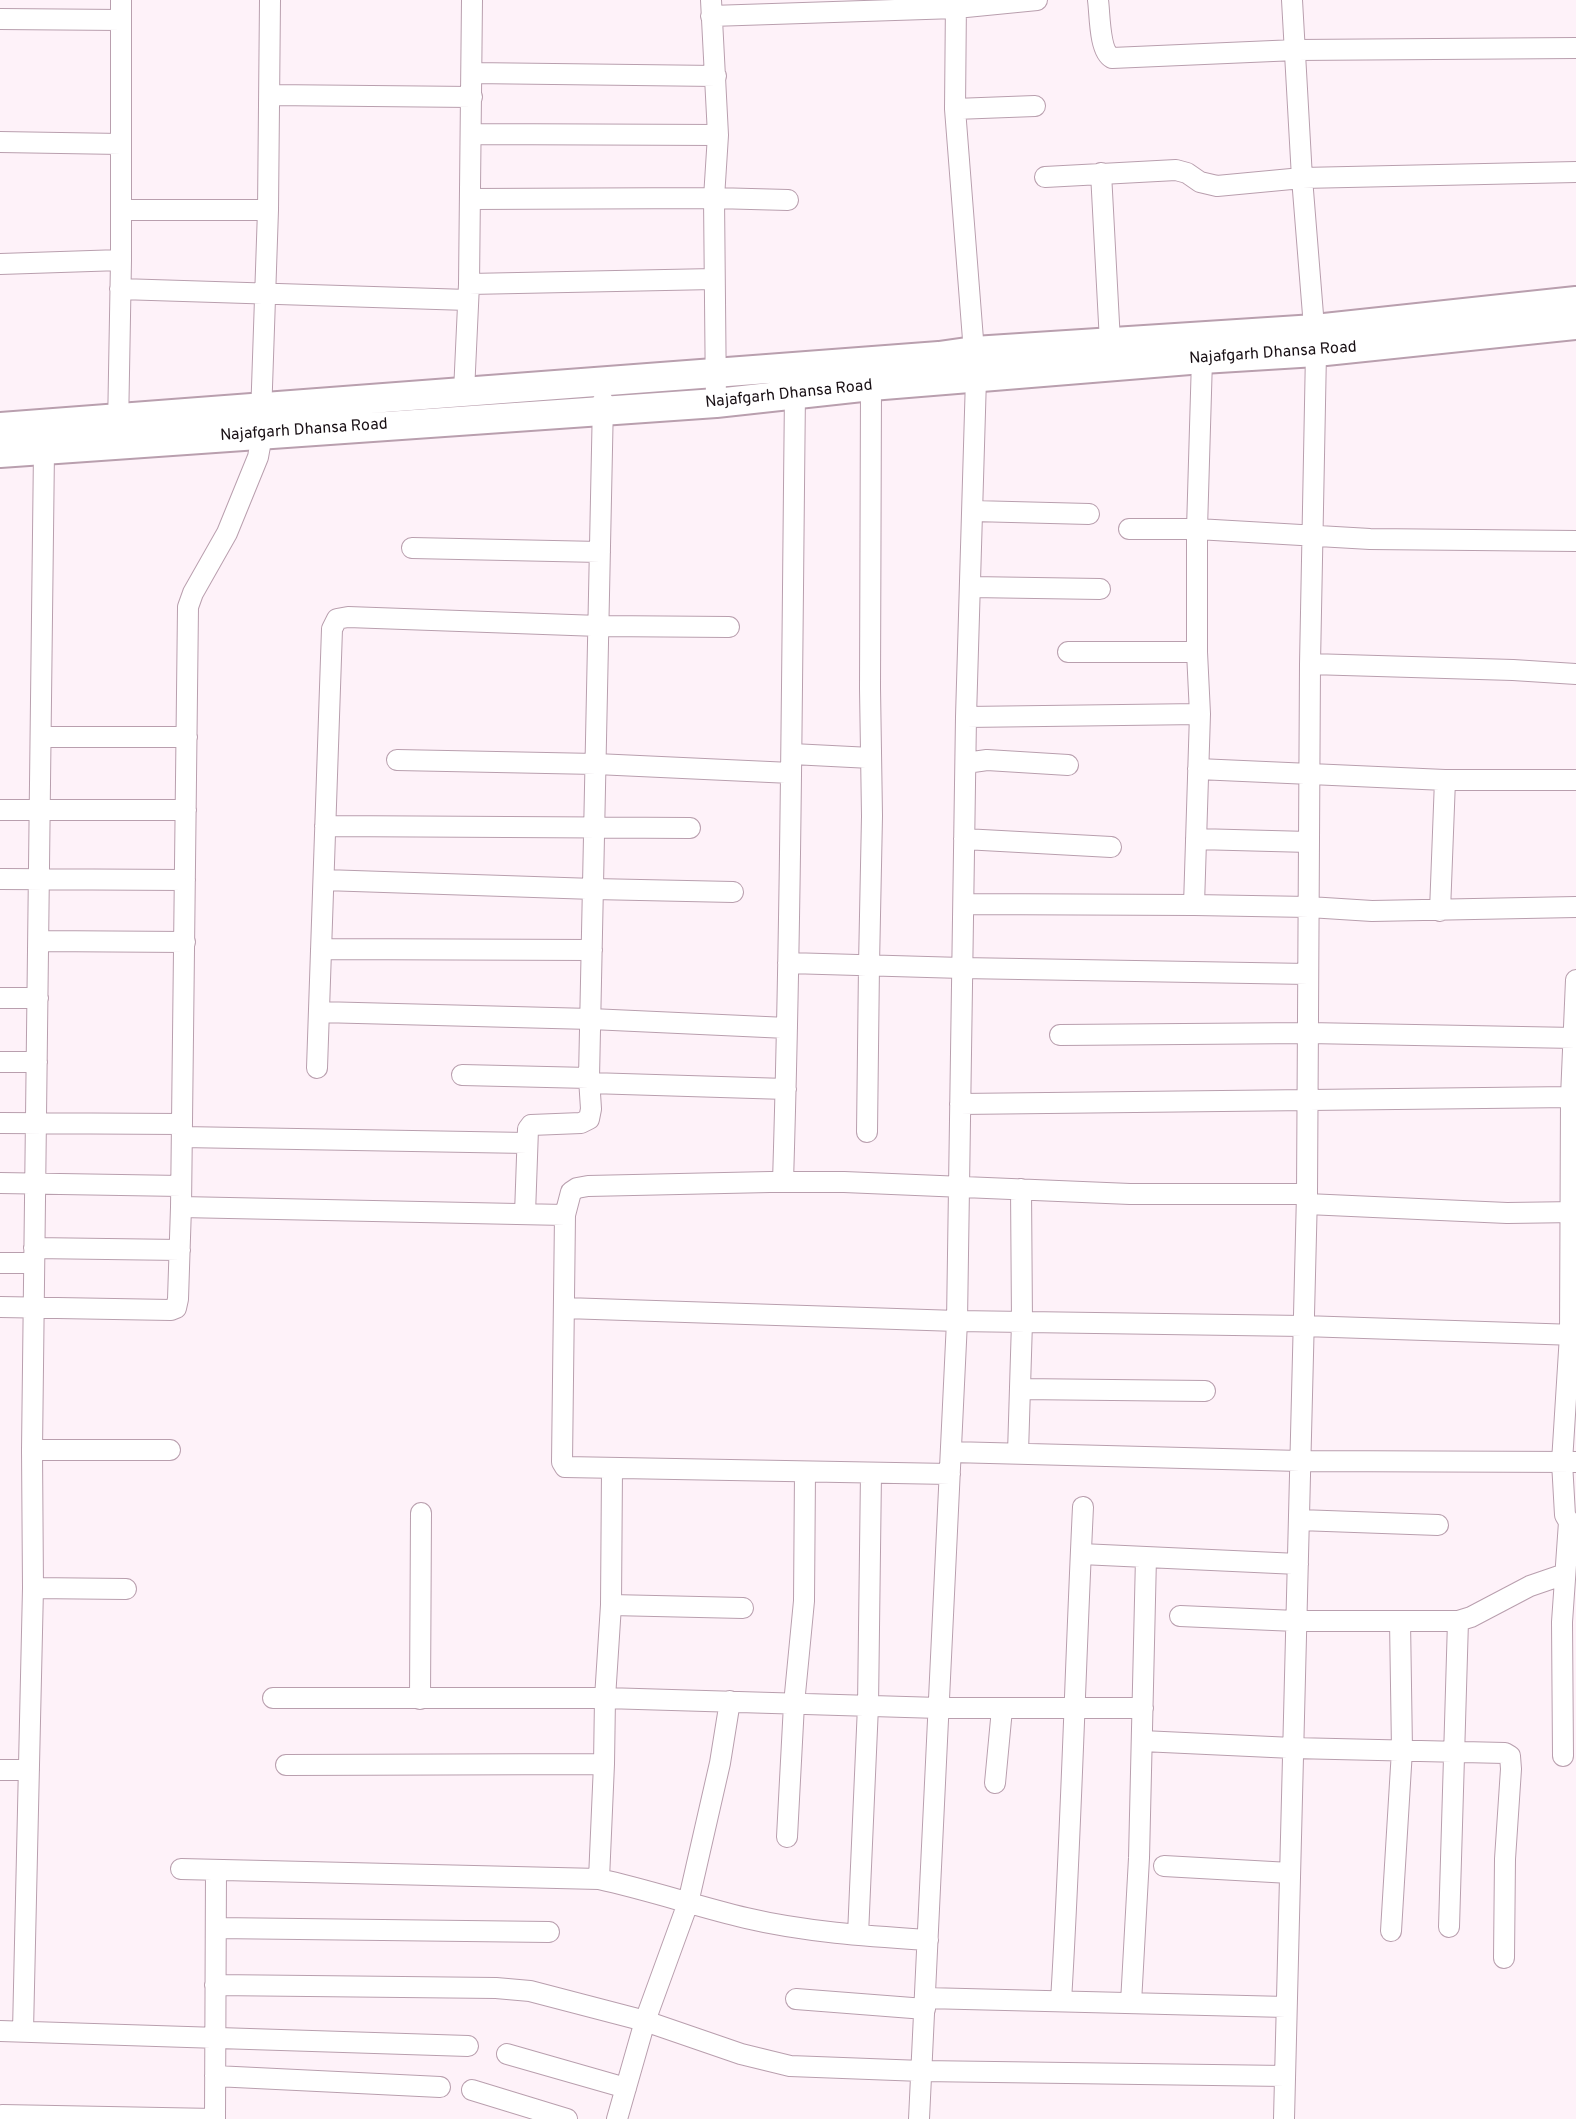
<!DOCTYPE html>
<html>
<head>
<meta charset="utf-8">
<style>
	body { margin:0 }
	canvas { display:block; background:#fef2f9 }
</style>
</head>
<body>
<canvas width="1576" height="2119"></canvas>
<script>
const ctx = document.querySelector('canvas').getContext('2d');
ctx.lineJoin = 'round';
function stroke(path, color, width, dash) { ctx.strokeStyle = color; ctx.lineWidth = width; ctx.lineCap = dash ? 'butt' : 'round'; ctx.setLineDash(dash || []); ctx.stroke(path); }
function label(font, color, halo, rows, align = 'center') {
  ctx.font = font + ' Overpass,sans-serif'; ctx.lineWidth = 6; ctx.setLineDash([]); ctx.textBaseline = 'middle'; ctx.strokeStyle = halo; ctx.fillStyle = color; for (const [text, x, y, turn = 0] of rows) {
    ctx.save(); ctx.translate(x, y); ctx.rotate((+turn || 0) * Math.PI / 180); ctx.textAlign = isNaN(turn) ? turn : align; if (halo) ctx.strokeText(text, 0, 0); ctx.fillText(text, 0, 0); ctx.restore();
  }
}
const street = new Path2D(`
	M 270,0 L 268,210 L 260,446 L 258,457 L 227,533 L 193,593 L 188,607 L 181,1207 L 565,1215 L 562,1462 L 565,1467 L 950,1474
	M 711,0 L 718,135 L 714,198 L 716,403
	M 1098,0 C 1100,14 1099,51 1112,58 L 1296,50 L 1576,48
	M 711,16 L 956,8 L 1037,0
	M 0,19 L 121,20
	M 472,73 L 716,76
	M 270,95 L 472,97
	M 955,109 L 1035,106
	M 471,134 L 718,135
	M 0,142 L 121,144
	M 1101,173 L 1110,342
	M 1045,177 L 1176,170 L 1187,173 L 1200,182 L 1217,186 L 1302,178 L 1576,172
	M 471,199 L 714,198 L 788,200
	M 121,210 L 268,210
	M 0,264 L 121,260
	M 469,284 L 714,279
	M 120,289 L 468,300
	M 464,392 L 469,284 L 472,0
	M 118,429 L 121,260 L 121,0
	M 973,511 L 1089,514
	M 1129,529 L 1197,529 L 1370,539 L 1576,541
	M 412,548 L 600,552
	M 971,587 L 1100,589
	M 1068,652 L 1197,652
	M 1310,664 L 1513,670 L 1576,674
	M 966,717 L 1200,714
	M 41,737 L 187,737
	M 792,754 L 871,758
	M 397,760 L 596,764 L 791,773
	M 966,763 L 987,760 L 1068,765
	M 1198,769 L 1445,780 L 1576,780
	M 0,810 L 186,810
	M 325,826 L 690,828
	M 964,839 L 1111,847
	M 1196,839 L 1309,842
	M 0,879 L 185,880
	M 324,880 L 594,889 L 733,892
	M 964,904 L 1194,905 L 1309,907 L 1372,911 L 1576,907
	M 1194,905 L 1200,714 L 1197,652 L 1197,529 L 1202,359
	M 1440,911 L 1445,780
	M 39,941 L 185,942
	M 321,949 L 592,950
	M 788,963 L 962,968 L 1308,974
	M 1576,980 L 1571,1097 L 1570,1335 L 1562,1462 L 1565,1515 L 1569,1522 L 1576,1524
	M 0,998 L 38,998
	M 319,1012 L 591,1019 L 787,1028
	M 1060,1035 L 1308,1033 L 1575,1038
	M 0,1062 L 37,1062
	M 317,1068 L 332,629 L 337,619 L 348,617 L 599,626 L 729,627
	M 462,1075 L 589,1078
	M 590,1083 L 786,1089
	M 960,1104 L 1571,1097
	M 0,1123 L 182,1124
	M 867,1132 L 869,965 L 872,816 L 870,688 L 871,386
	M 182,1137 L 527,1143
	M 783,1182 C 791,919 792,656 795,394
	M 0,1183 L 181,1186
	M 1307,1204 L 1507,1213 L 1576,1212
	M 525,1214 L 528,1129 L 531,1125 L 581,1123 L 589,1119 L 591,1109 L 589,1078 L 603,401
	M 565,1215 L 571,1192 L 577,1188 L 588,1186 L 770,1182 L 844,1182 L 1130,1194 L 1307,1194
	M 34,1248 L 180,1250
	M 0,1263 L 34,1263
	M 0,1307 L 171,1310 L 176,1308 L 178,1299 L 181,1207
	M 565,1308 L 957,1321 L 1303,1326 L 1576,1335
	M 1020,1389 L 1205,1391
	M 32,1450 L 170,1450
	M 951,1452 L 1300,1461 L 1576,1462
	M 1018,1453 L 1022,1322 L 1021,1189
	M 612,1469 L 611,1605 L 605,1698 L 939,1708 L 1143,1708
	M 1299,1520 L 1438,1525
	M 1081,1554 L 1298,1564
	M 33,1588 L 126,1589
	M 611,1605 L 743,1608
	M 1180,1616 L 1296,1621 L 1458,1621 L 1471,1617 L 1530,1586 L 1565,1574
	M 273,1698 L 605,1698 L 604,1764
	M 420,1699 L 421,1513
	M 1142,1741 L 1293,1748 L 1505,1753 L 1510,1756 L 1511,1769 L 1505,1859 L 1504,1958
	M 1563,1756 L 1562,1622 L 1569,1522
	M 286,1765 L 604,1764 L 599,1879
	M 0,1770 L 29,1770
	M 995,1783 L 1002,1709
	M 787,1837 L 794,1704 L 804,1601 L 805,1472
	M 1164,1866 L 1290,1873
	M 181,1869 L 599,1879 C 649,1890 696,1906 746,1918 C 805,1932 867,1936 928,1940
	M 1449,1927 L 1458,1621
	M 216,1928 L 549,1932
	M 1391,1931 L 1402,1750 L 1400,1621
	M 858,1935 L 868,1706 L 871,1473
	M 215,1985 L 496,1988 L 530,1991 L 645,2021 L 741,2054 L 790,2066 L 922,2071 L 1285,2076
	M 925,1998 L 1286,2007
	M 796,1999 L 925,2009
	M 1061,2001 C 1071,1837 1075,1672 1083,1507
	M 1131,2003 L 1139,1858 L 1146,1557
	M 0,2031 L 468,2046
	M 23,2031 L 33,1588 L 32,1450 L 44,450
	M 507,2054 L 626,2088
	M 215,2076 L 440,2087
	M 472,2090 L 567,2119
	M 2,2115 L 215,2119
	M 215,2119 L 216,1870
	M 617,2119 L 645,2021 L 688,1903 L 720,1763 L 730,1701
	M 919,2119 L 957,1321 L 966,717 L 976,378 L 955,109 L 956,0
	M 1284,2119 L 1307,1194 L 1310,664 L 1316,352 L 1302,178 L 1292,0`);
const secondary = new Path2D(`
	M 0,427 C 313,405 626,378 939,356 L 974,351 L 1315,329 L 1576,301
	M 0,453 L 716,403 L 871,386 L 1202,359 L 1316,352 L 1576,325`);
stroke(street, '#b99fae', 22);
stroke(secondary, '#b99fae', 32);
stroke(street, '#fff', 20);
stroke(secondary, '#fff', 28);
label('16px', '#191015', '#fff', [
	["Najafgarh Dhansa Road",1273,354,-4],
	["Najafgarh Dhansa Road",789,395,-6],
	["Najafgarh Dhansa Road",304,431,-4]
]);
</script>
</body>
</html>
